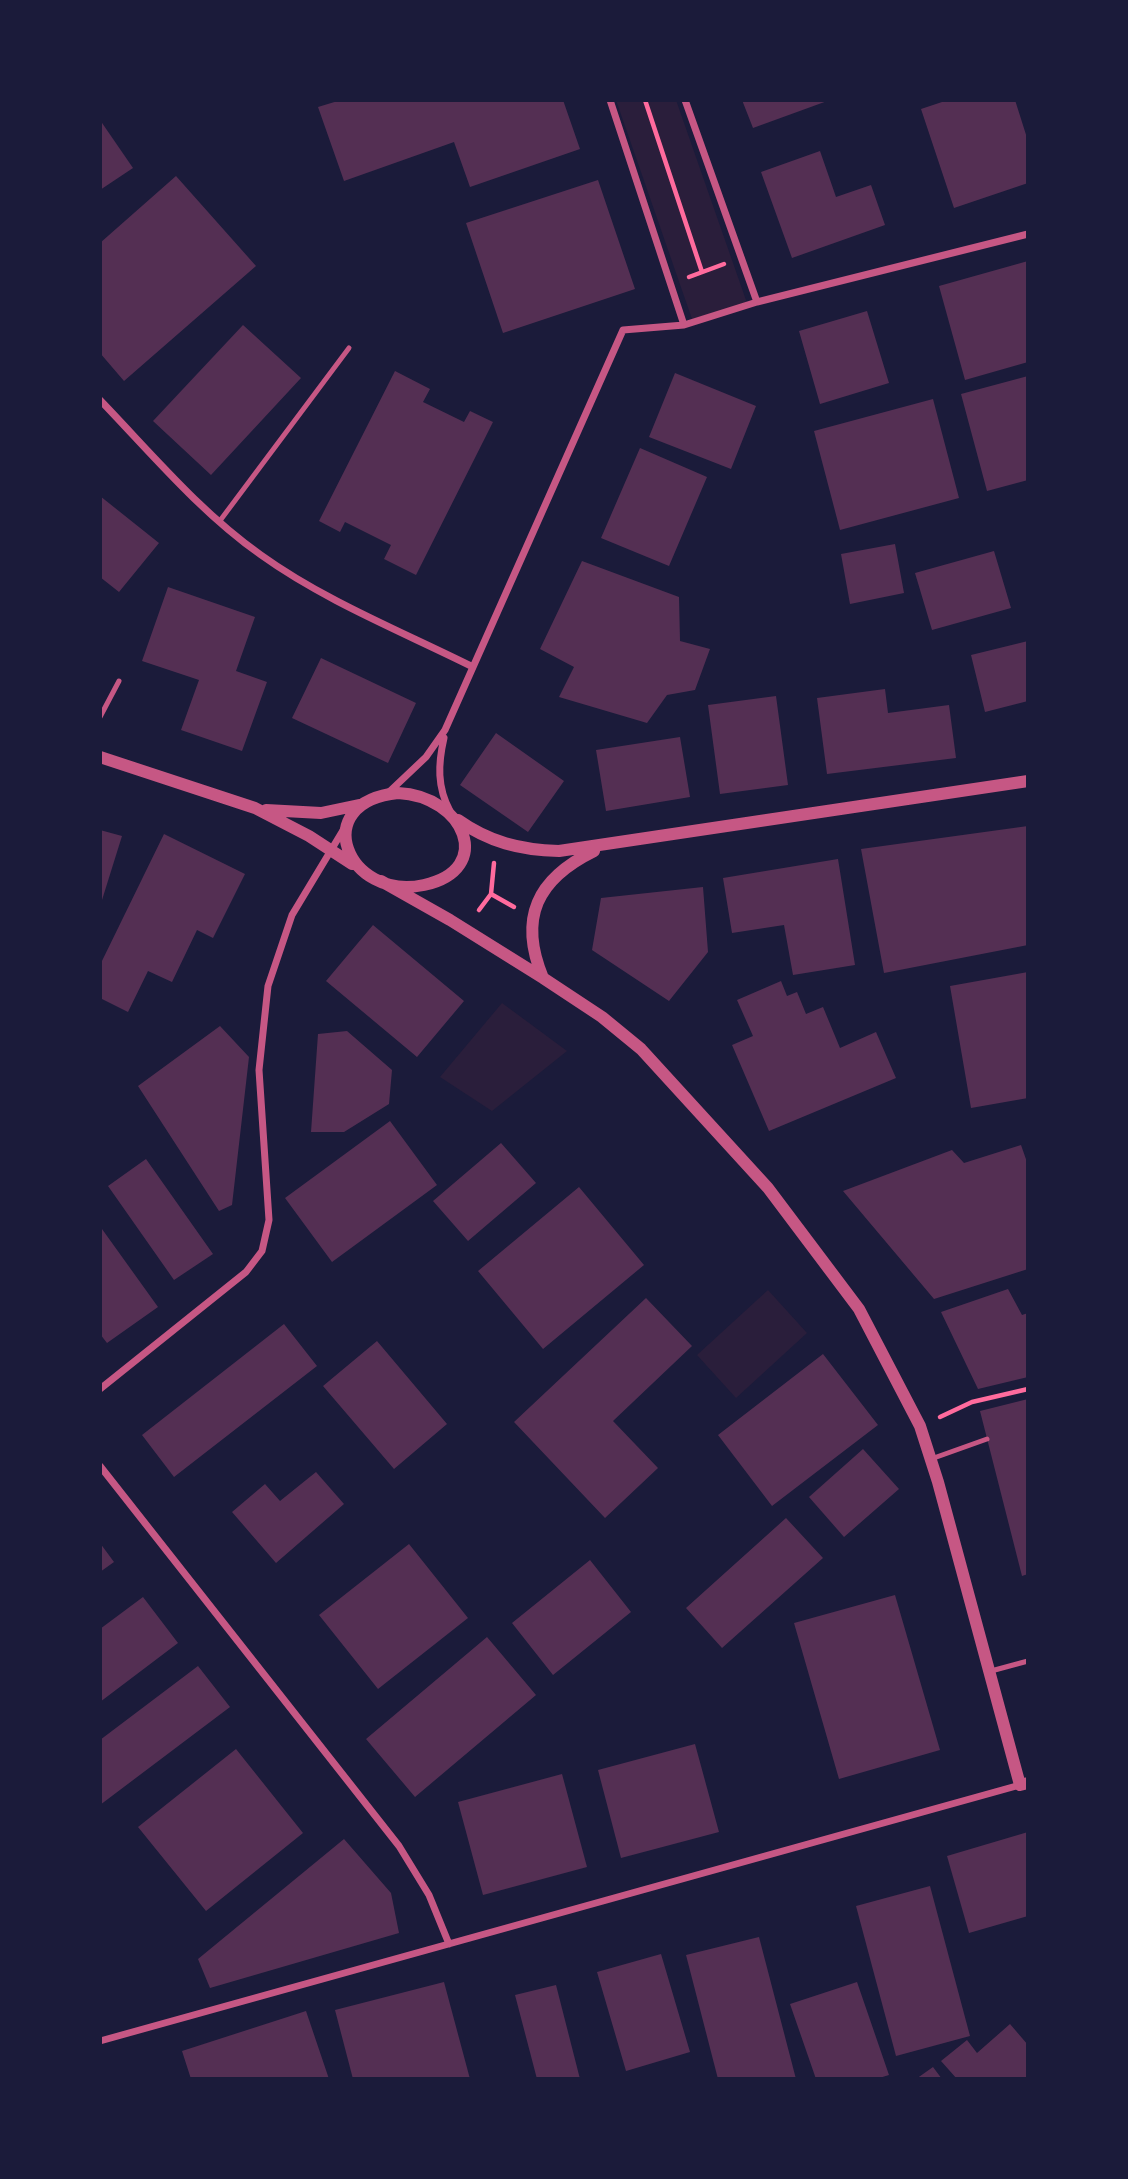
<!DOCTYPE html>
<html>
<head>
<meta charset="utf-8">
<style>
	body { margin:0 }
	#map { position:relative; width:1128px; height:2179px; overflow:hidden; background:#1b1b3a; font-family:Signika,sans-serif }
	canvas { display:block }
	.frame { position:absolute; inset:0; border:102px solid #1b1b3a; pointer-events:none }
</style>
</head>
<body>
<div id="map">
<canvas width="1128" height="2179"></canvas>
<div class="frame"></div>
</div>
<script>
const ctx = document.querySelector('canvas').getContext('2d');
ctx.lineJoin = 'round';
function fill(path, color) { ctx.fillStyle = color; ctx.fill(path, 'evenodd'); }
function stroke(path, color, width, dash) { ctx.strokeStyle = color; ctx.lineWidth = width; ctx.lineCap = dash ? 'butt' : 'round'; ctx.setLineDash(dash || []); ctx.stroke(path); }
fill(new Path2D(`
	M 616,100 L 676,100 L 747,303 L 692,319 Z
	M 502,1003 L 567,1051 L 492,1111 L 440,1077 Z
	M 768,1290 L 807,1333 L 736,1398 L 697,1355 Z`), '#2a1e3b');
fill(new Path2D(`
	M 341,100 L 563,100 L 580,149 L 470,187 L 454,142 L 344,181 L 318,107 Z
	M 742,100 L 830,100 L 753,128 Z
	M 948,100 L 1015,100 L 1028,141 L 1028,183 L 954,208 L 921,109 Z
	M 100,120 L 133,168 L 100,190 Z
	M 820,151 L 836,197 L 871,185 L 885,225 L 792,258 L 761,172 Z
	M 176,176 L 256,266 L 124,381 L 100,353 L 100,243 Z
	M 598,180 L 635,289 L 503,333 L 466,223 Z
	M 1028,261 L 1028,362 L 965,380 L 939,286 Z
	M 867,311 L 889,383 L 820,404 L 799,331 Z
	M 243,325 L 301,378 L 211,475 L 153,421 Z
	M 395,371 L 430,389 L 423,402 L 464,422 L 470,411 L 493,422 L 416,575 L 384,559 L 391,545 L 345,522 L 340,532 L 319,521 Z
	M 675,373 L 756,406 L 731,469 L 649,437 Z
	M 1028,376 L 1028,480 L 987,491 L 961,394 Z
	M 933,399 L 959,498 L 840,530 L 814,431 Z
	M 640,448 L 707,477 L 669,566 L 601,538 Z
	M 100,496 L 159,543 L 119,592 L 100,577 Z
	M 895,544 L 904,593 L 850,604 L 841,554 Z
	M 994,551 L 1011,608 L 932,630 L 915,573 Z
	M 582,561 L 679,597 L 680,641 L 710,649 L 695,690 L 667,695 L 647,723 L 559,697 L 574,667 L 540,649 Z
	M 168,587 L 255,617 L 236,671 L 267,682 L 242,751 L 181,730 L 199,680 L 142,661 Z
	M 1028,641 L 1028,701 L 985,712 L 971,655 Z
	M 321,658 L 416,703 L 388,763 L 292,718 Z
	M 885,689 L 888,713 L 949,705 L 956,758 L 827,774 L 817,698 Z
	M 776,696 L 788,785 L 720,794 L 708,705 Z
	M 496,733 L 564,781 L 528,832 L 460,785 Z
	M 680,737 L 690,797 L 606,811 L 596,750 Z
	M 1028,826 L 1028,945 L 884,973 L 861,849 Z
	M 100,830 L 122,836 L 102,900 L 100,899 Z
	M 164,834 L 245,874 L 213,938 L 197,930 L 172,982 L 148,971 L 128,1012 L 100,998 L 100,965 Z
	M 838,859 L 855,965 L 793,975 L 784,925 L 732,933 L 723,878 Z
	M 703,887 L 708,952 L 669,1001 L 592,950 L 601,898 Z
	M 373,925 L 464,1001 L 417,1057 L 326,981 Z
	M 1028,972 L 1028,1098 L 971,1108 L 950,986 Z
	M 781,981 L 787,996 L 797,992 L 806,1014 L 823,1007 L 840,1048 L 876,1032 L 896,1078 L 769,1131 L 732,1045 L 753,1036 L 737,1000 Z
	M 220,1026 L 249,1057 L 232,1205 L 219,1211 L 138,1086 Z
	M 347,1031 L 392,1070 L 389,1104 L 344,1132 L 311,1132 L 318,1034 Z
	M 390,1121 L 437,1185 L 332,1262 L 285,1198 Z
	M 501,1143 L 536,1183 L 468,1241 L 433,1201 Z
	M 1021,1145 L 1028,1165 L 1028,1269 L 934,1299 L 843,1191 L 952,1150 L 964,1163 Z
	M 146,1159 L 213,1254 L 174,1280 L 108,1186 Z
	M 579,1187 L 644,1265 L 543,1349 L 478,1271 Z
	M 102,1229 L 158,1307 L 107,1343 L 100,1334 L 100,1231 Z
	M 1008,1289 L 1022,1315 L 1028,1313 L 1028,1377 L 978,1389 L 941,1312 Z
	M 646,1298 L 692,1346 L 613,1421 L 658,1468 L 605,1518 L 514,1422 Z
	M 284,1324 L 317,1366 L 174,1477 L 142,1435 Z
	M 377,1341 L 447,1424 L 394,1469 L 323,1386 Z
	M 823,1354 L 878,1425 L 772,1506 L 718,1435 Z
	M 1028,1399 L 1028,1574 L 1022,1576 L 980,1411 Z
	M 863,1449 L 899,1489 L 844,1537 L 809,1497 Z
	M 316,1472 L 344,1504 L 276,1563 L 232,1512 L 265,1484 L 280,1501 Z
	M 786,1518 L 823,1558 L 722,1648 L 686,1608 Z
	M 100,1543 L 114,1562 L 100,1572 Z
	M 409,1544 L 468,1618 L 378,1689 L 319,1615 Z
	M 590,1560 L 631,1612 L 553,1675 L 512,1623 Z
	M 895,1595 L 940,1750 L 839,1779 L 794,1623 Z
	M 143,1597 L 178,1643 L 100,1702 L 100,1629 Z
	M 487,1637 L 536,1695 L 415,1797 L 366,1739 Z
	M 198,1666 L 230,1707 L 100,1805 L 100,1740 Z
	M 695,1744 L 719,1832 L 621,1858 L 598,1770 Z
	M 236,1749 L 303,1833 L 206,1911 L 138,1827 Z
	M 562,1774 L 587,1867 L 483,1895 L 458,1802 Z
	M 1028,1832 L 1028,1916 L 969,1933 L 947,1856 Z
	M 344,1839 L 391,1893 L 399,1933 L 210,1988 L 198,1959 Z
	M 930,1886 L 970,2036 L 896,2056 L 856,1906 Z
	M 759,1937 L 796,2079 L 718,2079 L 686,1955 Z
	M 661,1954 L 690,2052 L 626,2071 L 597,1972 Z
	M 444,1982 L 470,2079 L 353,2079 L 335,2010 Z
	M 857,1982 L 889,2075 L 876,2079 L 816,2079 L 790,2004 Z
	M 556,1985 L 580,2079 L 537,2079 L 515,1995 Z
	M 306,2011 L 329,2079 L 191,2079 L 182,2051 Z
	M 1010,2024 L 1028,2045 L 1028,2079 L 957,2079 L 941,2061 L 967,2040 L 977,2053 Z
	M 933,2067 L 942,2079 L 916,2079 Z`), '#542f53');
stroke(new Path2D(`
	M 645,100 L 702,272
	M 689,277 L 724,264
	M 491,894 L 514,907
	M 479,910 L 491,894 L 494,863
	M 940,1417 L 972,1402 L 1028,1389`), '#ff6b9d', 4.5);
stroke(new Path2D(`
	M 219,522 L 349,348
	M 100,717 L 119,681
	M 931,1459 L 987,1439
	M 991,1671 L 1028,1661`), '#c65784', 5);
stroke(new Path2D(`
	M 610,100 L 684,325
	M 685,100 L 757,302
	M 100,400 C 151,453 200,512 261,555 C 325,601 403,632 473,667
	M 444,738 C 438,764 437,787 450,811
	M 388,793 L 426,757 L 445,730 L 623,330 L 684,325 L 757,302 L 1028,234
	M 100,1389 L 246,1272 L 262,1251 L 269,1220 L 259,1070 L 268,986 L 292,915 L 345,827
	M 100,1466 L 399,1846 L 429,1895 L 449,1944
	M 100,2041 L 1020,1785`), '#c65784', 7);
stroke(new Path2D(`
	M 100,757 L 255,808 L 309,836 L 352,864
	M 398,793 C 464,796 496,869 424,885 C 347,902 307,802 398,793 Z
	M 266,810 L 321,813 L 359,805
	M 458,820 C 489,842 520,850 559,851 L 1028,781
	M 381,881 L 450,920 L 543,978 L 602,1017 L 641,1049 L 768,1188 L 859,1309 L 920,1426 L 938,1482 L 1020,1785 L 1028,1783
	M 543,978 C 518,918 537,879 594,851`), '#c65784', 12);
</script>
</body>
</html>
